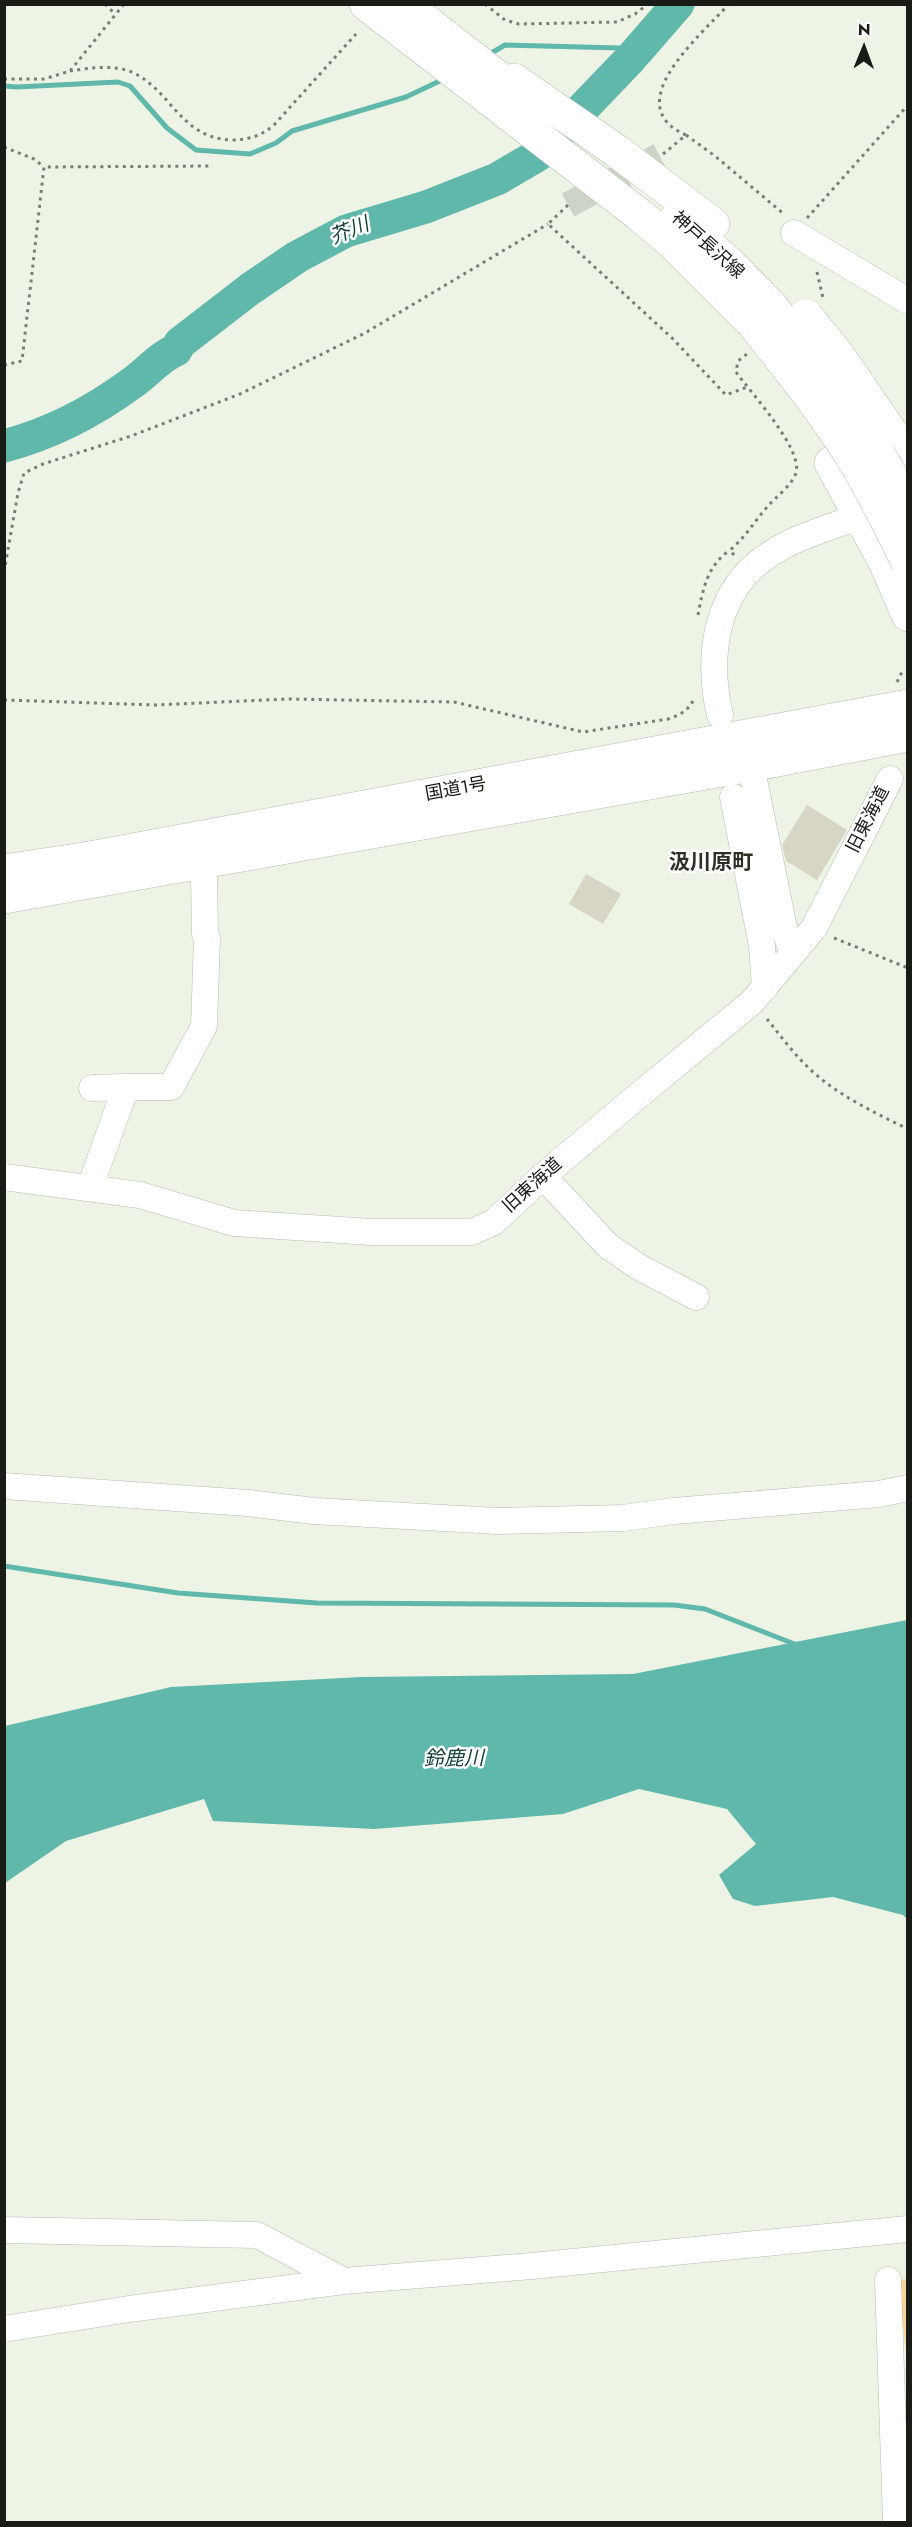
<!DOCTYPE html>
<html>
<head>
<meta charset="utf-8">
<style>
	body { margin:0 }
	#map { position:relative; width:912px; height:2527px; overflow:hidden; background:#edf4e6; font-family:Jost,sans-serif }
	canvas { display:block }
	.frame { position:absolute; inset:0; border:6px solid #191b16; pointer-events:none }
	.north { position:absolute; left:834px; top:18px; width:60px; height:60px; -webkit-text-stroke:4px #fff; paint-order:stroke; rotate:1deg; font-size:16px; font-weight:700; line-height:24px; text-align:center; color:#191b16 }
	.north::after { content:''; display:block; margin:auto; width:21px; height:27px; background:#191b16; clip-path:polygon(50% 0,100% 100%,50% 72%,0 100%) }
</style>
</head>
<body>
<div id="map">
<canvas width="912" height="2527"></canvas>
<div class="frame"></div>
<div class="north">N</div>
</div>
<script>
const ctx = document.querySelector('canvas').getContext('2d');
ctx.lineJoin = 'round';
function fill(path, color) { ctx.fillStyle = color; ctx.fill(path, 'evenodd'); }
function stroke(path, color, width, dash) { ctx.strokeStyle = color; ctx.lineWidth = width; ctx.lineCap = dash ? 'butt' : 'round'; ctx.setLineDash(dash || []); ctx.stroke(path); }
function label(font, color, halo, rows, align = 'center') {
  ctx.font = font + ' Jost,"Noto Sans JP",sans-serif'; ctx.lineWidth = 5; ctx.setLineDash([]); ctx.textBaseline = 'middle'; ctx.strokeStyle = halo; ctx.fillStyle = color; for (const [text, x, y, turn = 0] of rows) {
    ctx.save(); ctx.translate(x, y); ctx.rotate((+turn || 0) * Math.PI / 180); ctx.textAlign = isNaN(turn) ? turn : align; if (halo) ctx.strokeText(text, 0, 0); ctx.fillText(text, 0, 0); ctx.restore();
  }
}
fill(new Path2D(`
	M 907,2279 L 907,2362 L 898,2280 Z`), '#fdd599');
fill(new Path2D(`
	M 907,1620 L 907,1919 L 903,1915 L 833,1897 L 755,1906 L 733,1899 L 719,1875 L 756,1844 L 727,1809 L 639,1789 L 563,1814 L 374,1829 L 213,1821 L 204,1799 L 66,1841 L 5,1883 L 5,1726 L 171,1687 L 361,1677 L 633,1674 Z`), '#5fb8aa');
stroke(new Path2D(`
	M 488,55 L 505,45 L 620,48 L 631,58
	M 4,86 L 17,87 L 118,82 L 130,86 L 167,128 L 196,150 L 250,154 L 276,143 L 292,131 L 406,97 L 446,78
	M 4,1566 L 178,1593 L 317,1603 L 674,1605 L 705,1609 L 797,1645`), '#5fb8aa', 5);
stroke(new Path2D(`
	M 4,446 C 50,434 94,411 132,383 C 147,373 159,357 176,350 L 180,343 L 250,289 L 297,257 L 346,231 L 426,207 L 497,179 L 538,155 L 631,58 L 678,4`), '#5fb8aa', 33);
fill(new Path2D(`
	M 807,805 L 847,830 L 817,880 L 786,861 L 782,845 Z
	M 586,874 L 621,894 L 603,924 L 569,904 Z`), '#d6d5c6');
stroke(new Path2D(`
	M 568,205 L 663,154`), '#cdd3c7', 26, [26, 13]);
const minor = new Path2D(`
	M 794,233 L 908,301
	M 720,715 C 707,659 714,595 763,559 C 791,538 828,528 860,516
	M 751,765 L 784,928 L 793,953
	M 733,797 L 762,946 L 765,988
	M 92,1088 L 126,1087
	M 543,1176 L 608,1246 L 639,1267 L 696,1297
	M 4,1177 L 140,1195 L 234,1223 L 371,1232 L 472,1232 L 494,1222 L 543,1176 L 633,1100 L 752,1002 L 814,928 L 890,779
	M 90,1187 L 126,1087 L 171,1087 L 204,1026 L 207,938 L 205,934 L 204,877 L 201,863
	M 4,1486 L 248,1503 L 314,1511 L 498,1521 L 623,1518 L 674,1511 L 879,1494 L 908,1488
	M 4,2230 L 257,2235 L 344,2281
	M 888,2280 L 896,2522
	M 4,2329 L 129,2309 L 344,2281 L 532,2266 L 908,2229`);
const major = new Path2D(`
	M 366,4 L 637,213 L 674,244 L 751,321
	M 404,4 L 528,101
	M 514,80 L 618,152 L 713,224
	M 676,219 L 727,261 L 770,305
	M 890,431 L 908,458
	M 831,463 L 884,560 L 908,615`);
const highway = new Path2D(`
	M 4,871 L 90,858 L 908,706
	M 4,897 L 751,765 L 908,735`);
stroke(minor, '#b7beb1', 27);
stroke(major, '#b7beb1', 34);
stroke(highway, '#b7beb1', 34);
stroke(new Path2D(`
	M 105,4 L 115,14
	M 485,4 L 505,20 L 519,24 L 617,22 L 635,14 L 648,4
	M 70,71 C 89,68 115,64 134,73 C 172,92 181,138 231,140 C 249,140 261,136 274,125 L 356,34
	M 4,79 L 44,79 L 70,71 L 124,4
	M 686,135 L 715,156 L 785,215
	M 4,147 L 34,159 L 44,167
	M 663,154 L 686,135 C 617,105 701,35 729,4
	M 568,205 L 548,224 L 672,338 L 726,395 L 747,387
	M 807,218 L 908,105
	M 817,272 L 823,298
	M 4,365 L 22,361 L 44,167 L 212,166
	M 734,555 L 730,550 C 746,537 755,520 769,505 C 777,496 792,485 796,473 C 803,449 751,393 736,372 L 738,361 L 747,354
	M 4,572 L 18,493 L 24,473 L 43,464 L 131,436 L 240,394 L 365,333 L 548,224
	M 698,615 C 703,589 707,566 730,550
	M 897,682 L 903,670
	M 4,700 L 155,705 L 288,699 L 454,702 L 583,732 L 668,719 C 680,715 688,711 694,699
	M 834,938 L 908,968
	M 767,1019 C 783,1039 799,1061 820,1078 C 846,1099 877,1114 908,1129`), '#797e75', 3, [3, 4.5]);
stroke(minor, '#fff', 26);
stroke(major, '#fff', 33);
stroke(highway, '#fff', 33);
const majorBridge = new Path2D(`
	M 770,305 C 820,369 872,434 908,508
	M 806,316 L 838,355 L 890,431
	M 751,321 C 786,365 822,409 852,457 C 873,491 890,527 908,563`);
stroke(majorBridge, '#b7beb1', 34, []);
stroke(majorBridge, '#fff', 33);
label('18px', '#191b16', '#fff', [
	["神戸長沢線",707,246,42],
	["国道1号",456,790,-10],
	["旧東海道",869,820,-63],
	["旧東海道",533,1186,-42]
]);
label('italic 20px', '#17403a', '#fff', [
	["芥川",350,232,-22],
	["鈴鹿川",454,1760,-1]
]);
label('bold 21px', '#2c3127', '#fff', [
	["汲川原町",711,864]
]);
</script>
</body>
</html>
